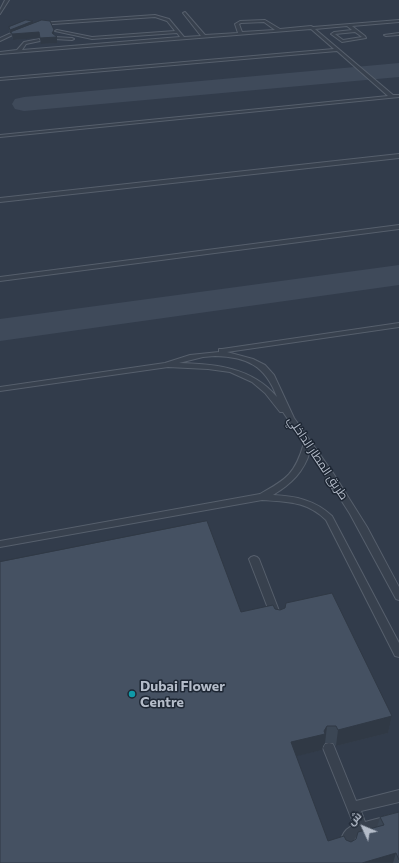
<!DOCTYPE html>
<html>
<head>
<meta charset="utf-8">
<style>
	body { margin:0 }
	#map { position:relative; width:399px; height:863px; overflow:hidden; background:#242f3e; font-family:Commissioner,Cairo,sans-serif }
	canvas { display:block }
	.north { position:absolute; left:343px; top:807px; width:40px; height:40px; -webkit-text-stroke:3px #1d2633; paint-order:stroke; rotate:314deg; font-size:11px; font-weight:700; line-height:16px; text-align:center; color:#b4bcc9 }
	.north::after { content:''; display:block; margin:auto; width:14px; height:18px; background:#b4bcc9; clip-path:polygon(50% 0,100% 100%,50% 72%,0 100%) }
</style>
</head>
<body>
<div id="map">
<canvas width="399" height="863"></canvas>
<div class="north">ش</div>
</div>
<script>
const context = document.querySelector('canvas').getContext('2d');
context.lineJoin = 'round';
function paint(path, color) { context.fillStyle = color; context.fill(path, 'evenodd'); }
function trace(path, color, width, dash) { context.strokeStyle = color; context.lineWidth = width; context.lineCap = dash ? 'butt' : 'round'; context.setLineDash(dash || []); context.stroke(path); }
function write(font, color, halo, rows, align = 'center') {
  context.font = font + ' Commissioner,Cairo,sans-serif'; context.lineWidth = 3; context.setLineDash([]); context.textBaseline = 'middle'; context.strokeStyle = halo; context.fillStyle = color; for (const [text, x, y, turn = 0] of rows) {
    context.save(); context.translate(x, y); context.rotate((+turn || 0) * Math.PI / 180); context.textAlign = isNaN(turn) ? turn : align; if (halo) context.strokeText(text, 0, 0); context.fillText(text, 0, 0); context.restore();
  }
}
paint(new Path2D(`
	M0 0H399V863H0Z`), '#323c4b');
paint(new Path2D(`
	M399 63V77L24 111 15 109 12 104 15 99 24 97Z
	M399 265V285L0 341V319Z`), '#3f4a5a');
const service = new Path2D(`
	M5 0H9L0 14V10Z
	M185 12 205 35 238 33 235 24 240 21 265 20 280 29 311 26 313 27 399 20V22L352 26 365 36 366 38 342 42 331 34 334 32 352 30 347 26 315 29 393 95H399V97L0 137V135L388 96 337 51 0 80V78L334 49 311 29 0 54V52L17 50 24 42 39 39 40 41 26 44 22 50 180 37 177 33 92 39 55 31 57 30 92 37 175 31 167 21 155 17 39 25 40 23 155 15 169 19 184 37 201 36 183 13ZM264 22 275 30 242 32 239 24 241 23ZM355 32 362 37 343 40 335 34Z
	M20 29 23 30 0 41V38Z
	M399 33V35L386 36 384 35Z
	M55 37 72 38 74 39 72 40 54 39Z
	M399 154V158L0 202V198Z
	M399 225V229L0 281V277Z
	M399 323V327L227 352 253 359 265 365 274 375 294 418 333 473 367 527 399 587V600L396 599 350 514 310 451C304 472 291 484 273 495 295 496 315 500 332 516L399 643V657L395 656 326 520C307 501 287 502 262 500L0 547V541L260 494C287 479 295 474 304 443L283 412H280L265 393 252 382 230 372 208 369 168 367 0 391V387L165 363 190 355 219 352V349H222ZM215 356C247 357 265 365 277 397 252 367 215 364 179 363L203 357Z
	M254 556 257 557 259 559 281 616 280 619 276 620 272 619 271 616 249 559 251 557Z
	M329 743 333 744 356 801 399 790V802L361 811 365 822 399 813V825L357 836 353 841V849L351 853 347 855 343 853C338 841 342 830 354 825L323 748 325 744Z`);
trace(service, '#565f6c', 2);
paint(service, '#38414e');
paint(new Path2D(`
	M33 21V23L54 30V35L57 37V43L41 44 40 38 13 40 11 33H10L9 27Z
	M275 609 392 716 388 733 336 746 333 743H325L323 746 322 750 296 756 328 841 346 840 351 842 377 827 380 817 399 812V863H0L241 612Z`), '#3b4654');
paint(new Path2D(`
	M33 21V24L10 33V30Z
	M54 30V36L57 37V43L41 44 40 38 52 33Z
	M39 32 40 38 13 40 12 34Z
	M392 716 388 733 336 746 338 730Z
	M327 726 325 743 323 746 322 750 289 758 291 742 324 731Z
	M396 853 393 863H362Z`), '#303945');
const building = new Path2D(`
	M26 20 33 21 10 30 9 27Z
	M42 20 50 21 54 30 52 33 57 37 40 38 39 32 12 34 11 32Z
	M207 521 241 612 273 605 275 609 280 610 285 608 286 603 332 593 392 716 338 730 336 726H327L324 731 325 734 291 742 328 841 344 836 346 840 351 842 356 839 358 832 384 825 380 817 399 812V860L396 853 362 863H0V562Z`);
paint(building, '#455162');
trace(building, '#303945', 1);
for (const [x, y, r, color] of [
	[132,694,4,"#0f9aa8"]
]) { const dot = new Path2D(); dot.arc(x, y, r, 0, 2 * Math.PI); context.fillStyle = color; context.fill(dot); trace(dot, '#1d2633', 1.5); }
write('12px', '#b4bcc9', '#1d2633', [
	["طريق المطار الداخلي",318,458,56]
]);
write('bold 14px', '#b4bcc9', '#1d2633', [
	["Dubai Flower",140,686],
	["Centre",140,702]
], 'left');
</script>
</body>
</html>
